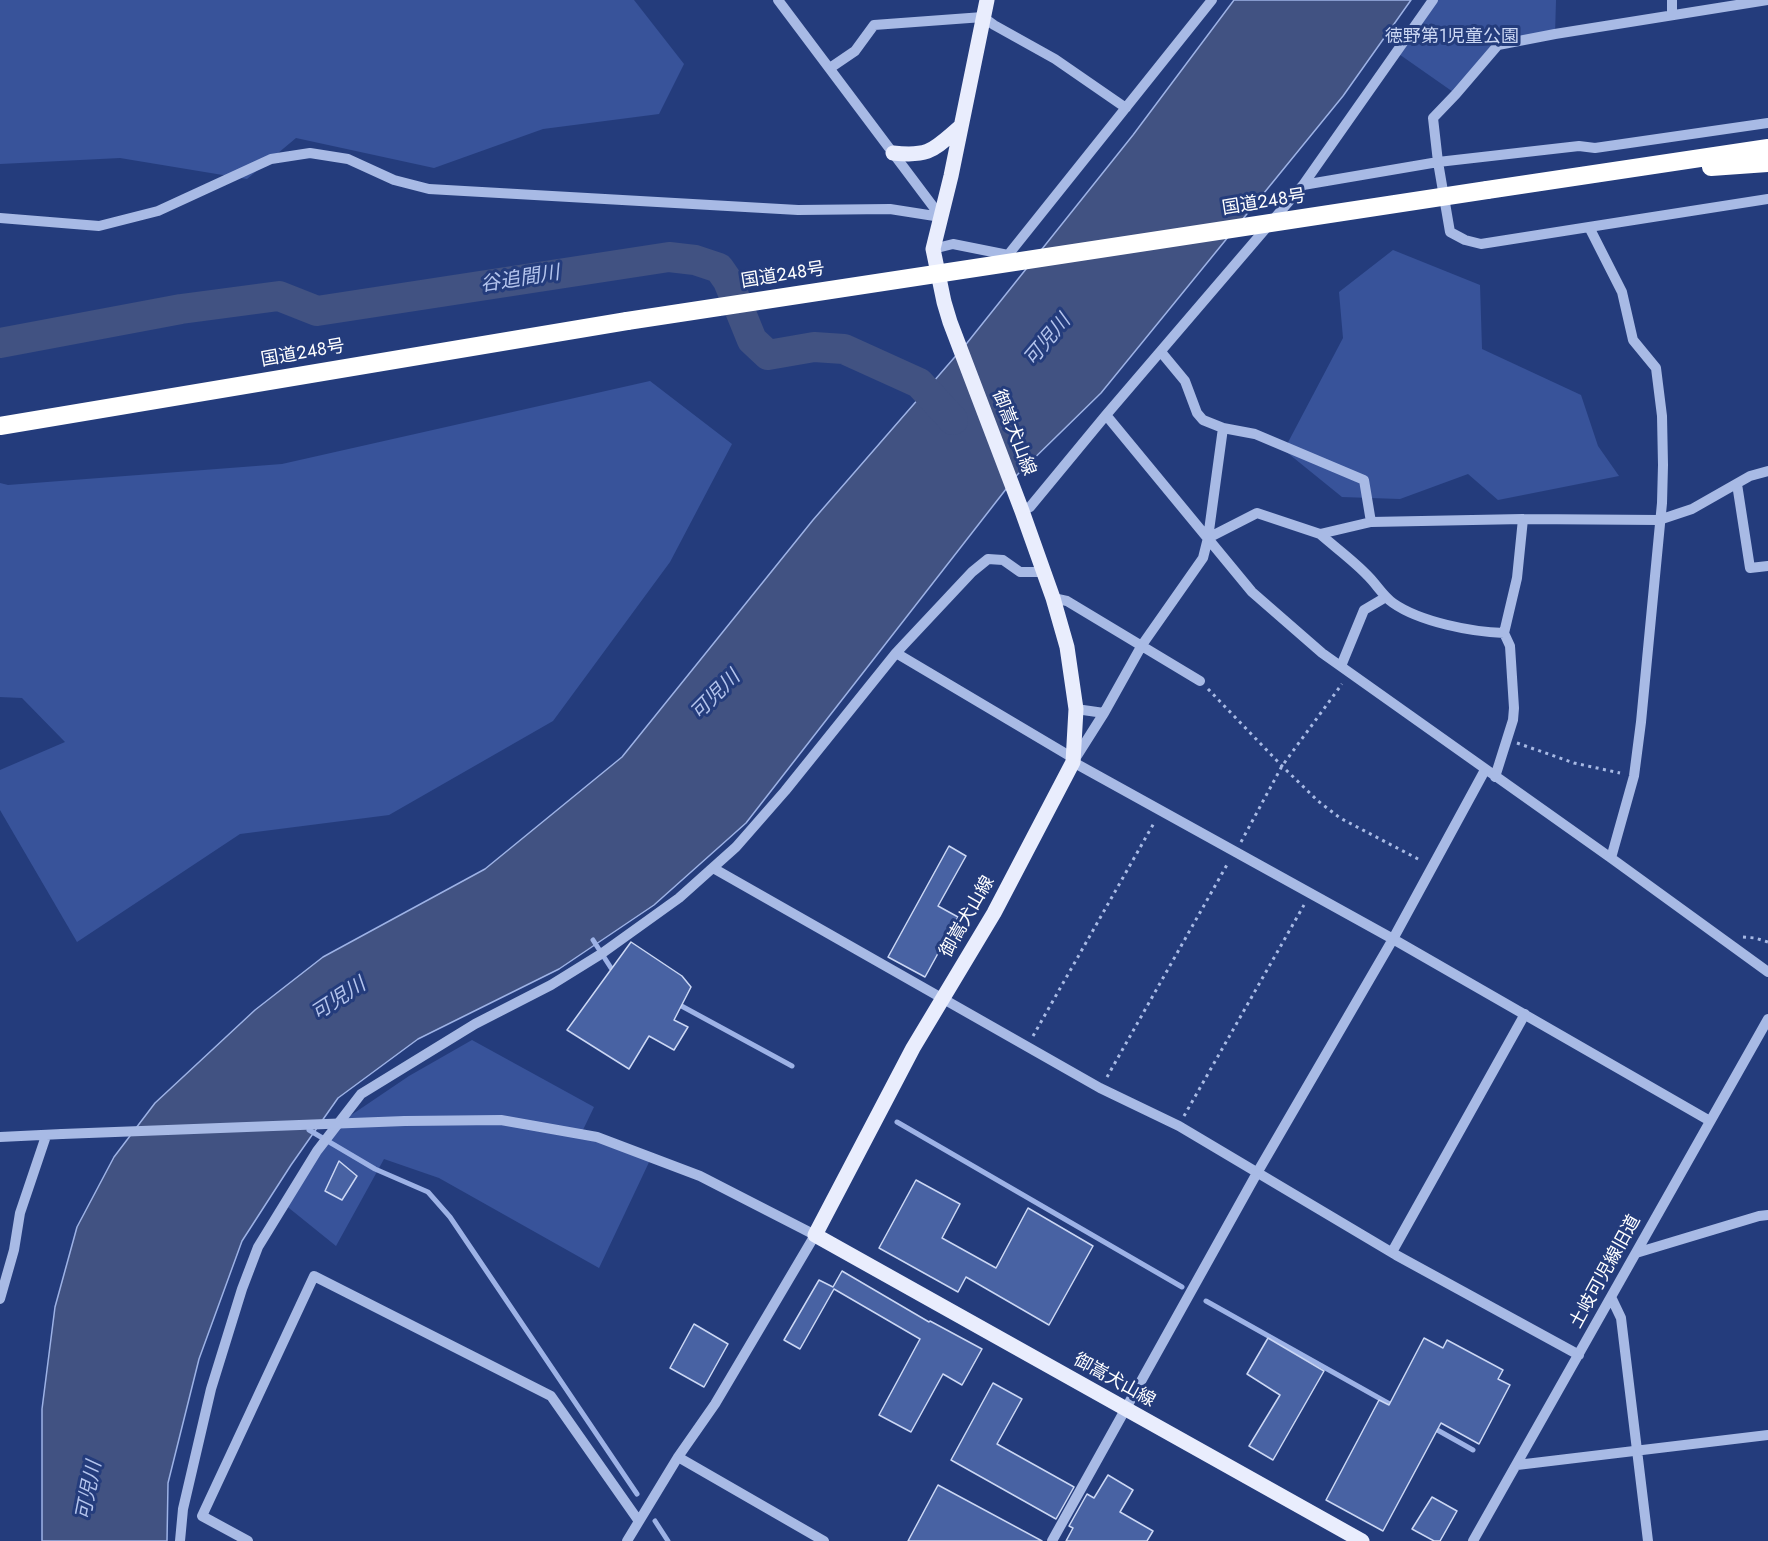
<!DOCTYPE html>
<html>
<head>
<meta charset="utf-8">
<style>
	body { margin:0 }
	canvas { display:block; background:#243c7c }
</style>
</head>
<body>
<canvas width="1768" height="1541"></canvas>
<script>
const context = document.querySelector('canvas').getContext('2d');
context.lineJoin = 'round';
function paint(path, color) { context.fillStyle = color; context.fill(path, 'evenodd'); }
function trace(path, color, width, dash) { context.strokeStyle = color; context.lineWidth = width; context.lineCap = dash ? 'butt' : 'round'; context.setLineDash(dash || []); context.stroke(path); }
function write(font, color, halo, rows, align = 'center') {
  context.font = font + ' Jost,"Noto Sans JP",sans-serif'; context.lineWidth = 6; context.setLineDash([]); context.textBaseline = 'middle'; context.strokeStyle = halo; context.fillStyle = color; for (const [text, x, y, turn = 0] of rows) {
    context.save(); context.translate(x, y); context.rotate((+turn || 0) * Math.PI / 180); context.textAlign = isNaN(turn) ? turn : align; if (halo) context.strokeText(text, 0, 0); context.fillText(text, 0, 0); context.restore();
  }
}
paint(new Path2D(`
	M0 0H634L684 64 659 114 543 129 434 168 296 138 247 179 120 158 0 164Z
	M1433 0H1556L1555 34 1498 45 1456 94 1396 52Z
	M1393 250 1480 285 1482 349 1581 395 1598 446 1619 476 1498 500 1468 474 1400 499 1342 497 1284 450 1343 338 1339 292Z
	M650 381 732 444 670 562 553 721 389 815 240 834 77 942 0 810V770L65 742 22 698 0 697V483L8 485 282 464Z
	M472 1040 594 1107 581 1134 651 1158 599 1268 439 1178 384 1159 336 1246 284 1204 335 1126 409 1076Z`), '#38539a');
const water = new Path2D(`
	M1234 0H1411L1343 96 1101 393 1017 475 746 823 654 905 559 969 418 1039 338 1098 291 1165 242 1241 199 1359 168 1483 167 1541H42V1409L55 1307 77 1227 114 1157 155 1103 255 1010 323 957 485 869 622 757 813 520 967 343 1133 135Z`);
paint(water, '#415282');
trace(water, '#9db2e6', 1.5);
trace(new Path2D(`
	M593 940 611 968 617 971
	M676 1003 792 1066
	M897 1122 1182 1287
	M309 1130 375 1169 428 1192 450 1217 637 1494
	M1206 1301 1395 1407
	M1432 1427 1473 1450
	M655 1521 668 1541`), '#9db2e6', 5);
trace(new Path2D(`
	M0 343 181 309 279 296 317 311 669 257 695 260 719 268 728 281 752 340 768 355 814 347 844 349 919 383 953 420`), '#415282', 30);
const building = new Path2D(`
	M949 846 966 856 938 906 958 917 925 977 888 957Z
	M631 942 682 976 691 987 674 1020 688 1027 674 1050 649 1036 629 1069 567 1030Z
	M339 1161 357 1176 342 1200 325 1191Z
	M916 1180 960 1204 942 1238 996 1268 1028 1208 1093 1246 1049 1325 966 1277 958 1292 879 1248Z
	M842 1271 929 1322 930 1321 982 1349 962 1385 943 1374 911 1432 879 1415 920 1339 834 1289 800 1349 784 1340 819 1280 833 1287Z
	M694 1324 728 1344 704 1387 670 1368Z
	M1268 1338 1324 1371 1273 1460 1249 1446 1280 1395 1247 1374Z
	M1424 1338 1443 1348 1447 1340 1503 1370 1498 1379 1510 1385 1479 1444 1441 1423 1383 1531 1326 1500 1379 1400 1389 1405Z
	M993 1383 1022 1399 997 1444 1074 1487 1056 1519 951 1460Z
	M1108 1475 1133 1490 1120 1512 1153 1531 1147 1541H1066L1073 1528 1069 1526 1087 1494 1094 1498Z
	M938 1485 1042 1541H908Z
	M1432 1497 1457 1511 1440 1541H1434L1412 1529Z`);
paint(building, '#4862a3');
trace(building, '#cbd7f4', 1.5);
trace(new Path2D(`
	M1208 689 1282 766 1318 801 1340 818 1420 860
	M1517 743 1574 763 1620 773
	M1241 842 1282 766 1342 684
	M1743 937 1755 938 1768 942
	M1033 1036 1154 823
	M1107 1077 1228 863
	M1184 1116 1304 905`), '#a8bae5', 3, [3, 4.5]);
trace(new Path2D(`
	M778 0 941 217
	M1672 15V0
	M830 68 855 51 874 25 983 17 994 25 1055 59 1126 108
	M1303 185 1438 162 1579 146 1595 148 1768 123
	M0 218 99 226 158 211 271 159 310 153 348 159 394 180 429 189 798 210 890 209 941 217
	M1589 227 1768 199
	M933 249 953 244 1008 255 1212 0
	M1161 352 1185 381 1197 413 1203 420 1223 428 1255 434 1364 480 1371 522
	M1106 415 1252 592 1322 653 1611 858 1768 972
	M1737 484 1750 568 1768 566
	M1022 511 1030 507 1106 415 1303 185 1433 0
	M1320 534C1336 548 1354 561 1368 576 1377 585 1383 596 1393 603 1420 622 1472 632 1504 633
	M1208 538 1257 513 1320 534 1371 522 1523 519 1659 520 1692 509 1750 476 1768 471
	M1053 598 1067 601 1200 681
	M896 653 1073 758
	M1341 666 1364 610 1386 597
	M1076 709 1104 713 1142 645 1203 558 1208 538 1223 428
	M1104 713 1073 762 1393 939 1710 1121
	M1495 777 1513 720 1514 708 1510 646 1504 633 1517 578 1523 519
	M1611 858 1634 776 1641 722 1662 503 1663 465 1662 416 1656 368 1633 340 1622 292 1589 227 1481 244 1465 240 1450 232 1438 162 1433 118 1456 94 1498 45 1555 34 1768 0
	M713 868 1100 1088 1179 1126 1396 1255 1579 1355
	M405 1121 501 1120 597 1137 700 1176 815 1235 715 1404 678 1457 627 1541
	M0 1137 62 1134
	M1392 1252 1525 1014
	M1636 1253 1759 1216 1768 1215
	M1611 1297 1621 1318 1648 1541
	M0 1299 14 1250 20 1213 46 1136
	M678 1457 824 1541
	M1517 1465 1768 1435
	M180 1541 183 1509 211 1389 242 1289 258 1247 317 1151 361 1094 475 1024 551 985 601 954 679 898 736 847 785 791 896 653 972 572 988 559 1003 560 1020 572H1044
	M248 1541 202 1516 314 1276 551 1396 638 1520
	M1052 1541 1257 1173 1393 939 1485 770
	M1473 1541 1768 1019`), '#a8bae5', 10);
trace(new Path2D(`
	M987 0 951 176 933 249 944 302 950 322 1022 511 1053 598 1067 647 1076 709 1073 762 994 913 913 1048 815 1235 1362 1541
	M893 153C930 157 933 150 960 127`), '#e9edfd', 15);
trace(new Path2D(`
	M1711 167 1768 163
	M1487 190 1768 148
	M0 426 627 321`), '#fff', 18);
trace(new Path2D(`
	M62 1134 405 1121`), '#a8bae5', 10);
trace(new Path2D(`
	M627 321 1487 190`), '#fff', 18);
write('18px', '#cbd7f4', '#243c7c', [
	["徳野第1児童公園",1452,38]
]);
write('18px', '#fff', '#243c7c', [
	["国道248号",1264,203,-9],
	["国道248号",783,276,-9],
	["国道248号",303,354,-10],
	["御嵩犬山線",1013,433,69],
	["御嵩犬山線",968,917,-60],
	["土岐可児線旧道",1606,1272,-61],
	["御嵩犬山線",1114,1381,29]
]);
write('italic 20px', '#b4c4ed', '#243c7c', [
	["谷追間川",520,280,-9],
	["可児川",1048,341,-50],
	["可児川",716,696,-45],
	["可児川",339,1000,-33],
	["可児川",90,1491,-79]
]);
</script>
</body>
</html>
